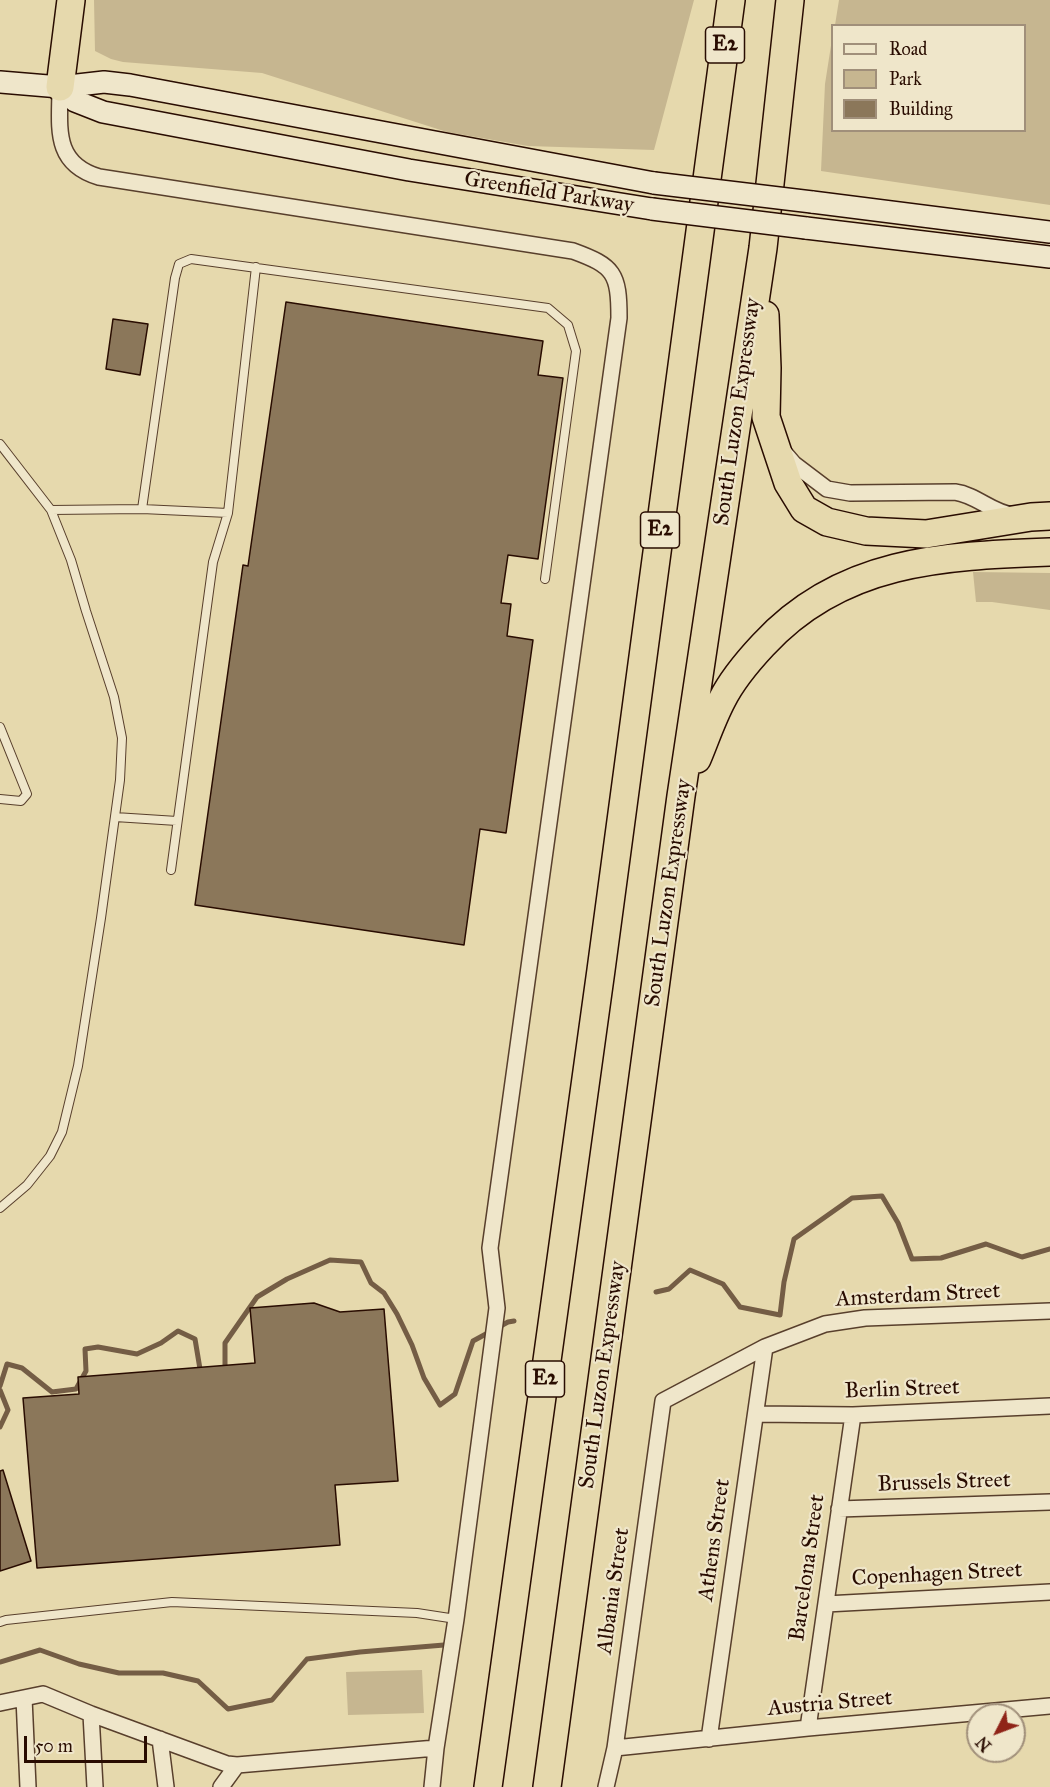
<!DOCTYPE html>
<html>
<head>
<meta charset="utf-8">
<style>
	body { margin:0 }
	#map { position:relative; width:1050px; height:1787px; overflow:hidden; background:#e6d9ad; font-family:"IM FELL Great Primer",serif }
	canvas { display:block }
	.legend { position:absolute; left:831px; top:24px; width:195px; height:108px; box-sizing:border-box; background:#efe6ca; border:2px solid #a08f7a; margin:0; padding:8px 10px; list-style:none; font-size:18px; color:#290c01 }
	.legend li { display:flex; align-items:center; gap:12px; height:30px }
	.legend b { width:30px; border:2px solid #a08f7a }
	.north { position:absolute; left:966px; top:1703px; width:60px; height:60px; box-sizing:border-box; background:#efe6ca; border:2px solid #a08f7a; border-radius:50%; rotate:228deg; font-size:16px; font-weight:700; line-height:24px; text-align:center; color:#290c01 }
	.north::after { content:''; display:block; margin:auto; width:21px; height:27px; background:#8f2418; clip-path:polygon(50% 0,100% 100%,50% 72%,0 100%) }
	.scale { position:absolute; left:24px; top:1736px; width:123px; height:27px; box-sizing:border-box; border:3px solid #290c01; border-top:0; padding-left:8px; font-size:18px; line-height:21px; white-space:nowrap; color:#290c01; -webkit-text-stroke:4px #efe6ca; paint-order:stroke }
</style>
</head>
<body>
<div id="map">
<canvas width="1050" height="1787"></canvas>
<ul class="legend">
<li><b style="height:8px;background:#efe6ca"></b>Road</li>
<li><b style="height:16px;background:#c6b690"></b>Park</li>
<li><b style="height:16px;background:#8b775a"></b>Building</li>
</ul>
<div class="north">N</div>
<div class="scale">50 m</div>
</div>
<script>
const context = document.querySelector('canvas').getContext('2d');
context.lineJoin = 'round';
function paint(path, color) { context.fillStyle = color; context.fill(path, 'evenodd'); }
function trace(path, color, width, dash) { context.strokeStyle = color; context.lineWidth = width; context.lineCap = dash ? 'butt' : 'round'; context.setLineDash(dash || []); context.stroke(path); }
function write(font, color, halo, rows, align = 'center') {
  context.font = font + ' "IM FELL Great Primer",serif'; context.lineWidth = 4.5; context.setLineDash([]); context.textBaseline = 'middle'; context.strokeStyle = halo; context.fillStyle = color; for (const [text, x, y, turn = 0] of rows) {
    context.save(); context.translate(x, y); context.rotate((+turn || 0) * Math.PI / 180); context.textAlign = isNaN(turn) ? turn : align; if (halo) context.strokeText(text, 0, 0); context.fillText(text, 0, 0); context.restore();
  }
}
paint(new Path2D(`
	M94 0H694L654 150 528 146 447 132 262 73 123 62 111 59 95 51Z
	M839 0H1050V205L821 171 825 84 832 39V130H1024V26L835 25Z
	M973 572 1050 573V610L992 602H976Z
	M422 1670 424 1713 348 1715 346 1672Z`), '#c6b690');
trace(new Path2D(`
	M656 1292 669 1289 690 1270 723 1284 740 1307 780 1315 784 1282 794 1239 852 1198 882 1196 898 1223 912 1259 941 1258 986 1244 1022 1257 1050 1249
	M225 1372V1343L257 1297 287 1279 330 1260 361 1262 371 1283 384 1293 397 1314 412 1345 424 1378 440 1405 455 1394 473 1341 508 1322 514 1321
	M0 1386 7 1364 22 1368 52 1392 76 1389 86 1371 85 1349 98 1347 137 1354 161 1343 178 1331 195 1339 200 1369 202 1374
	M0 1390 8 1410 0 1427
	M0 1662 40 1650 79 1664 119 1673H163L198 1681 228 1709 272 1700 307 1659 360 1652 444 1645`), '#745d45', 5);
const building = new Path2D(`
	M286 302 543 341 538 375 563 378 538 559 508 555 501 603 511 604 507 636 533 640 506 833 480 829 464 945 195 905 243 565 248 566Z
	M113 319 148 324 140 375 106 369Z
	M314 1303 340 1312 384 1309 398 1481 335 1485 340 1545 37 1568 23 1398 79 1394 78 1377 255 1363 250 1308Z
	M3 1470 31 1561 0 1571V1471Z`);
paint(building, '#8b775a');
trace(building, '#290c01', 1.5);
const lane = new Path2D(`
	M0 444 51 510 71 560 86 611 114 697 122 738 120 780 101 918 78 1066 62 1132 50 1156 27 1185 0 1208
	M142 509 175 278 179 264 191 259 548 308 568 325 576 351 545 579
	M51 510 142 509 228 513
	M0 727 27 794 21 801 0 799
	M115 817 177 821
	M171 870 213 562 228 513 256 267
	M0 1622 6 1620 172 1602 417 1613 456 1619`);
const street = new Path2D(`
	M60 87C60 126 52 163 99 177L573 251C614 266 619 273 619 318L490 1248 497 1308 456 1619 436 1748 432 1787
	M782 450 794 464 827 489 850 493 955 492C977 495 992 513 1013 515
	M756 1414 853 1415 1050 1406
	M839 1509 1050 1502
	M826 1604 1050 1592
	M24 1698 28 1787
	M0 1703 43 1694 91 1714 227 1764 237 1765 436 1748
	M91 1714 95 1787
	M808 1728 853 1415
	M160 1739 166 1787
	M709 1739 765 1347
	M615 1748 808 1728 1050 1706
	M221 1787 237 1765
	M606 1787 615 1748 663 1401 765 1347 825 1324 865 1318 1050 1311`);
const secondary = new Path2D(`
	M0 82 60 87 104 82 130 85 654 183
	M60 87 75 101 103 112 409 170 652 209
	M812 202 1050 232
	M806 228 1050 257`);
const highway = new Path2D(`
	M60 87 71 0
	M765 315 767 368 766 417 788 483 804 509 827 522 866 531 926 534 1031 517 1050 516
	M697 759C705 740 712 719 722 700 732 680 748 661 763 645 841 560 942 556 1050 552
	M488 1787 601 970 731 0
	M547 1787 681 796 763 248 790 0`);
trace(lane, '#583f2c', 10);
trace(street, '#583f2c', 18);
trace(secondary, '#290c01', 24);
trace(highway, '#290c01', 30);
trace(lane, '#efe6ca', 8);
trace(street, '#efe6ca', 15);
trace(secondary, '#efe6ca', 21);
trace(highway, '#e6d9ad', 27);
const secondaryBridge = new Path2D(`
	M654 183 812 202
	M652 209 806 228`);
trace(secondaryBridge, '#290c01', 24, []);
trace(secondaryBridge, '#efe6ca', 21);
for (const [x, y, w] of [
	[725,45,39],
	[660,530,39],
	[545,1379,39]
]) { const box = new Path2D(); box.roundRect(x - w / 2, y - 18, w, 36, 4.5); context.fillStyle = '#efe6ca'; context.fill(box); trace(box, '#290c01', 1.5); }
write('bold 21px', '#290c01', null, [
	["E2",725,45],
	["E2",660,530],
	["E2",545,1379]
]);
write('22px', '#290c01', '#efe6ca', [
	["Greenfield Parkway",549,193,9],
	["South Luzon Expressway",738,412,-82],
	["South Luzon Expressway",669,893,-82],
	["Amsterdam Street",918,1296,-3],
	["South Luzon Expressway",603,1375,-82],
	["Berlin Street",902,1390,-2],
	["Brussels Street",944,1483,-2],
	["Athens Street",715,1540,-82],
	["Barcelona Street",808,1568,-82],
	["Copenhagen Street",937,1575,-3],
	["Albania Street",614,1591,-82],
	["Austria Street",830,1704,-5]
]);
</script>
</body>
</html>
